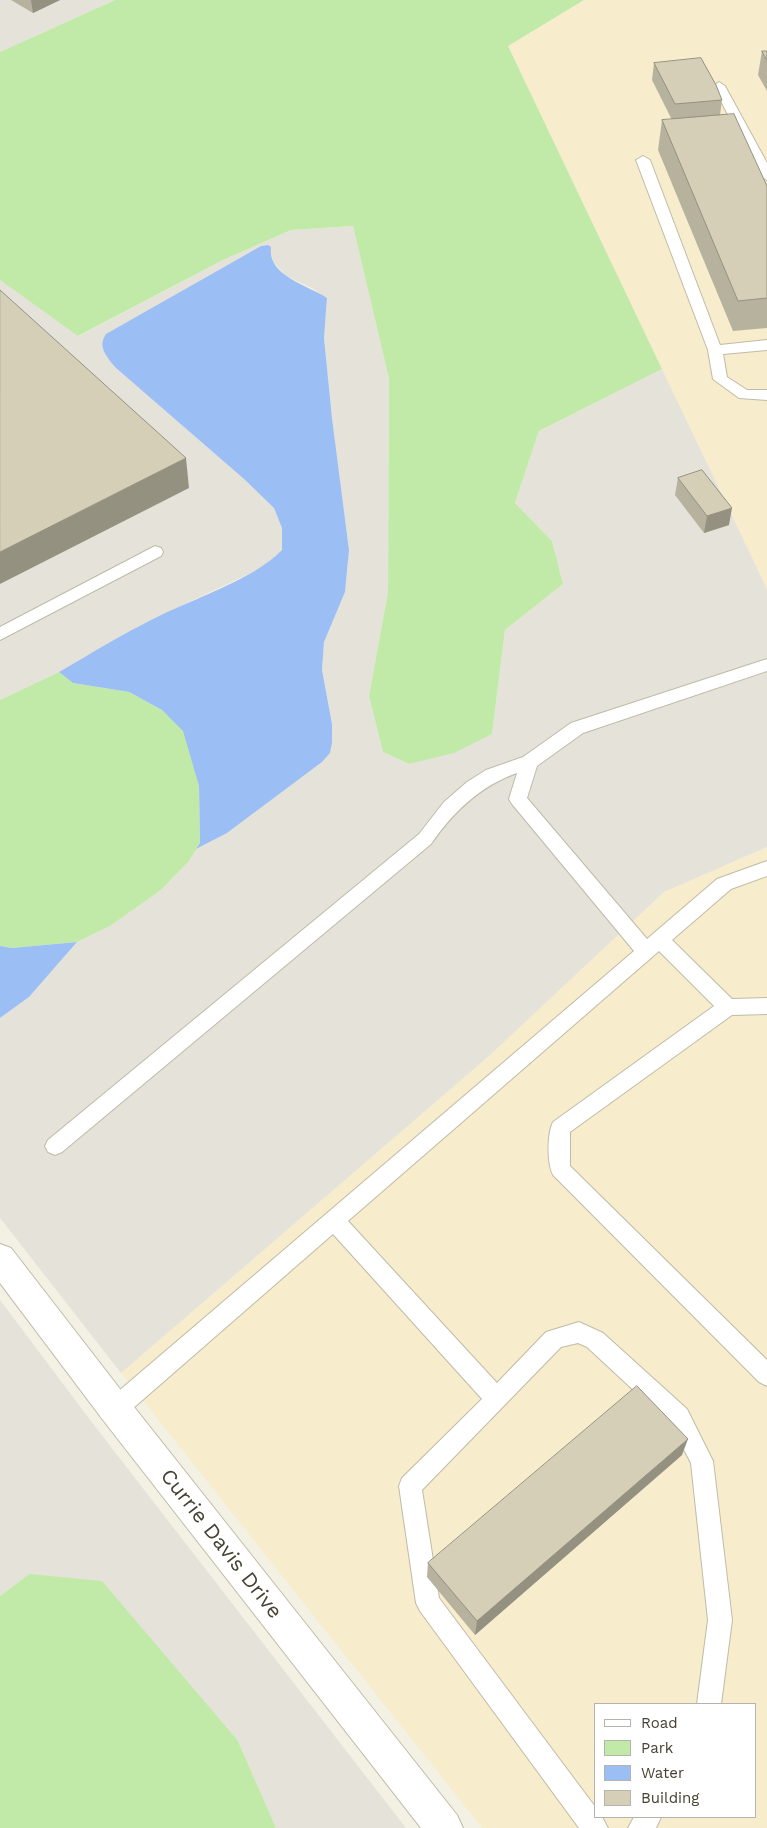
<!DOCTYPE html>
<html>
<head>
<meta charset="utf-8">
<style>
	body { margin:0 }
	#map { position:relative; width:767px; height:1828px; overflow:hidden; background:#f3f1e4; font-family:"Work Sans",sans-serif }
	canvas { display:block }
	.legend { position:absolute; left:594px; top:1703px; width:162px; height:115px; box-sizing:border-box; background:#fff; border:1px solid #b5b3ad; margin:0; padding:6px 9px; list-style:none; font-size:15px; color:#454233 }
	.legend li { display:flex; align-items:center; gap:10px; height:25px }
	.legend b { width:25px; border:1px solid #b5b3ad }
</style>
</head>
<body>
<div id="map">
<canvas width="767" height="1828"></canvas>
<ul class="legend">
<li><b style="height:6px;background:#fff"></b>Road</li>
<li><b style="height:14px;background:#c1eaa9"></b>Park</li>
<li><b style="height:14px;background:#9bbff4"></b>Water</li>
<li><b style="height:14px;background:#d5cfb8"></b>Building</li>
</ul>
</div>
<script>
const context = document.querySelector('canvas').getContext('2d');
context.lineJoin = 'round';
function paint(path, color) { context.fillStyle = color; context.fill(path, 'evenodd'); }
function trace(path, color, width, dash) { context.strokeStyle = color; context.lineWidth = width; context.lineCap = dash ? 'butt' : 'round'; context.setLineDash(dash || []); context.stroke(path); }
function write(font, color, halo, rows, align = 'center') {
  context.font = font + ' "Work Sans",sans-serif'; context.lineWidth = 4.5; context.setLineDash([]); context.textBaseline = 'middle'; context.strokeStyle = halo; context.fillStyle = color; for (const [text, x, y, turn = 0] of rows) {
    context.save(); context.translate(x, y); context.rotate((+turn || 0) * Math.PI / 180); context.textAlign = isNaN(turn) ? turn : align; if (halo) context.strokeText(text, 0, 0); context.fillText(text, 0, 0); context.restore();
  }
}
paint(new Path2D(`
	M584 0H767V589L507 46Z
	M767 847V1828H482L121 1373 489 1056 664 892ZM596 1704H756V1817H596Z`), '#f7edcd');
paint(new Path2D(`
	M0 0H115L0 52Z
	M353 226 389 379 388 592 369 696 383 752 409 764 492 734 505 630 563 584 552 541 515 503 539 431 662 369 767 589V847L664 892 489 1056 121 1373 0 1218V1018L29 997 77 942 110 926 161 890 189 861 196 849 227 833 322 762 330 753 332 724 322 670 324 642 345 592 349 550 332 418 324 338 327 299 312 288 286 276 274 263 268 245 261 246 107 334 103 339 116 368 244 479 274 508 282 528V550L271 561 255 571 153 619 59 672 0 700V280L79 336 223 260 291 230Z
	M0 1300 94 1425 406 1828H276L238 1741 29 1574 0 1596Z`), '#e5e2d9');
paint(new Path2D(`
	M115 0H584L508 46 662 369 539 431 515 503 552 541 563 584 505 630 492 734 454 753 409 764 383 752 369 696 388 592 389 379 353 226 291 230 223 260 78 336 0 280V52Z
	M59 672 73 683 129 692 162 710 184 731 199 786 200 843 189 861 161 890 110 926 77 942 12 948 0 946V700Z
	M29 1574 102 1581 238 1741 276 1828H0V1596Z`), '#c1eaa9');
paint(new Path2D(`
	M268 245 271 247C267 276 308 285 327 298L324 338 332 418 349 550 345 592 324 642 322 670 332 724V743L330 753 322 762 227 833 196 849 200 843 199 786 183 731 162 710 129 692 73 683 59 672C90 654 121 635 153 619 192 599 253 580 282 550V528L274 508 244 479 116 368C107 357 97 347 106 334L261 246Z
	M77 942 29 997 0 1018V946L12 948Z`), '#9bbff4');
const service = new Path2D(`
	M719 82 725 86 767 163V180L760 176 713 86Z
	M643 156 650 160 720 345 767 340V350L723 354 727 377 747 390H767V400L739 398 713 379 708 350 636 160Z
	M155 546 161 548 163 552 161 556 0 640V627Z
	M767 659V671L583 733 537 766 527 798 647 939 717 879 767 861V876L731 889 672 940 732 999 767 998V1014L732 1015 570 1132V1166L767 1360V1386L759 1382 553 1175C547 1163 547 1134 553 1122L714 1006 659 951 348 1221 497 1383 546 1332 579 1322 603 1333 687 1409 713 1461 732 1620 721 1704H697L708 1620 691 1463 671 1425 587 1347 578 1343 561 1347 422 1490 439 1598 596 1808V1817H602L608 1828H579L420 1611 416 1603 399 1486 402 1478 482 1399 333 1234 123 1417 115 1420 107 1417 104 1409 107 1401 634 951 512 804 509 799 517 773C480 786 453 812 431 844L62 1152 55 1155 48 1152 45 1146 48 1140 419 834 444 802 467 782 486 770 523 757 571 723Z
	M634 1817H661L656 1828H628Z`);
const minor = new Path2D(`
	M0 1244 11 1248 127 1398 457 1815 463 1828H421L103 1420 0 1283Z`);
trace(service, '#bfbba6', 2);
trace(minor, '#bfbba6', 2);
paint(service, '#fff');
paint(minor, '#fff');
paint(new Path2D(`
	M11 0H60L33 13Z
	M762 51H767V91L758 75Z
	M654 63 722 100 720 115 767 186V328L733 331 658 150 662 120H672L652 80Z
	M678 478 729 525 704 533 675 495Z
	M682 1455 475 1635 427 1577 428 1563Z`), '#b7b29e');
paint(new Path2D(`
	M31 0H60L33 13Z
	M186 458 189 488 0 584V552Z
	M732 508 729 525 704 533 707 516Z
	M688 1439 682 1455 475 1635 477 1621Z`), '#959181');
const building = new Path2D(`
	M762 51H767V60Z
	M701 58 716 85 722 100 675 104 654 63Z
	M734 114 767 186V298L738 301 662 120Z
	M0 290 186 458 0 552Z
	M702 470 732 508 707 516 678 478Z
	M637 1386 688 1439 477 1621 428 1563Z`);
paint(building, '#d5cfb8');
trace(building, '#959181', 1);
write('21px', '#454233', '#fff', [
	["Currie Davis Drive",221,1544,52]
]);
</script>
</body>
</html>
